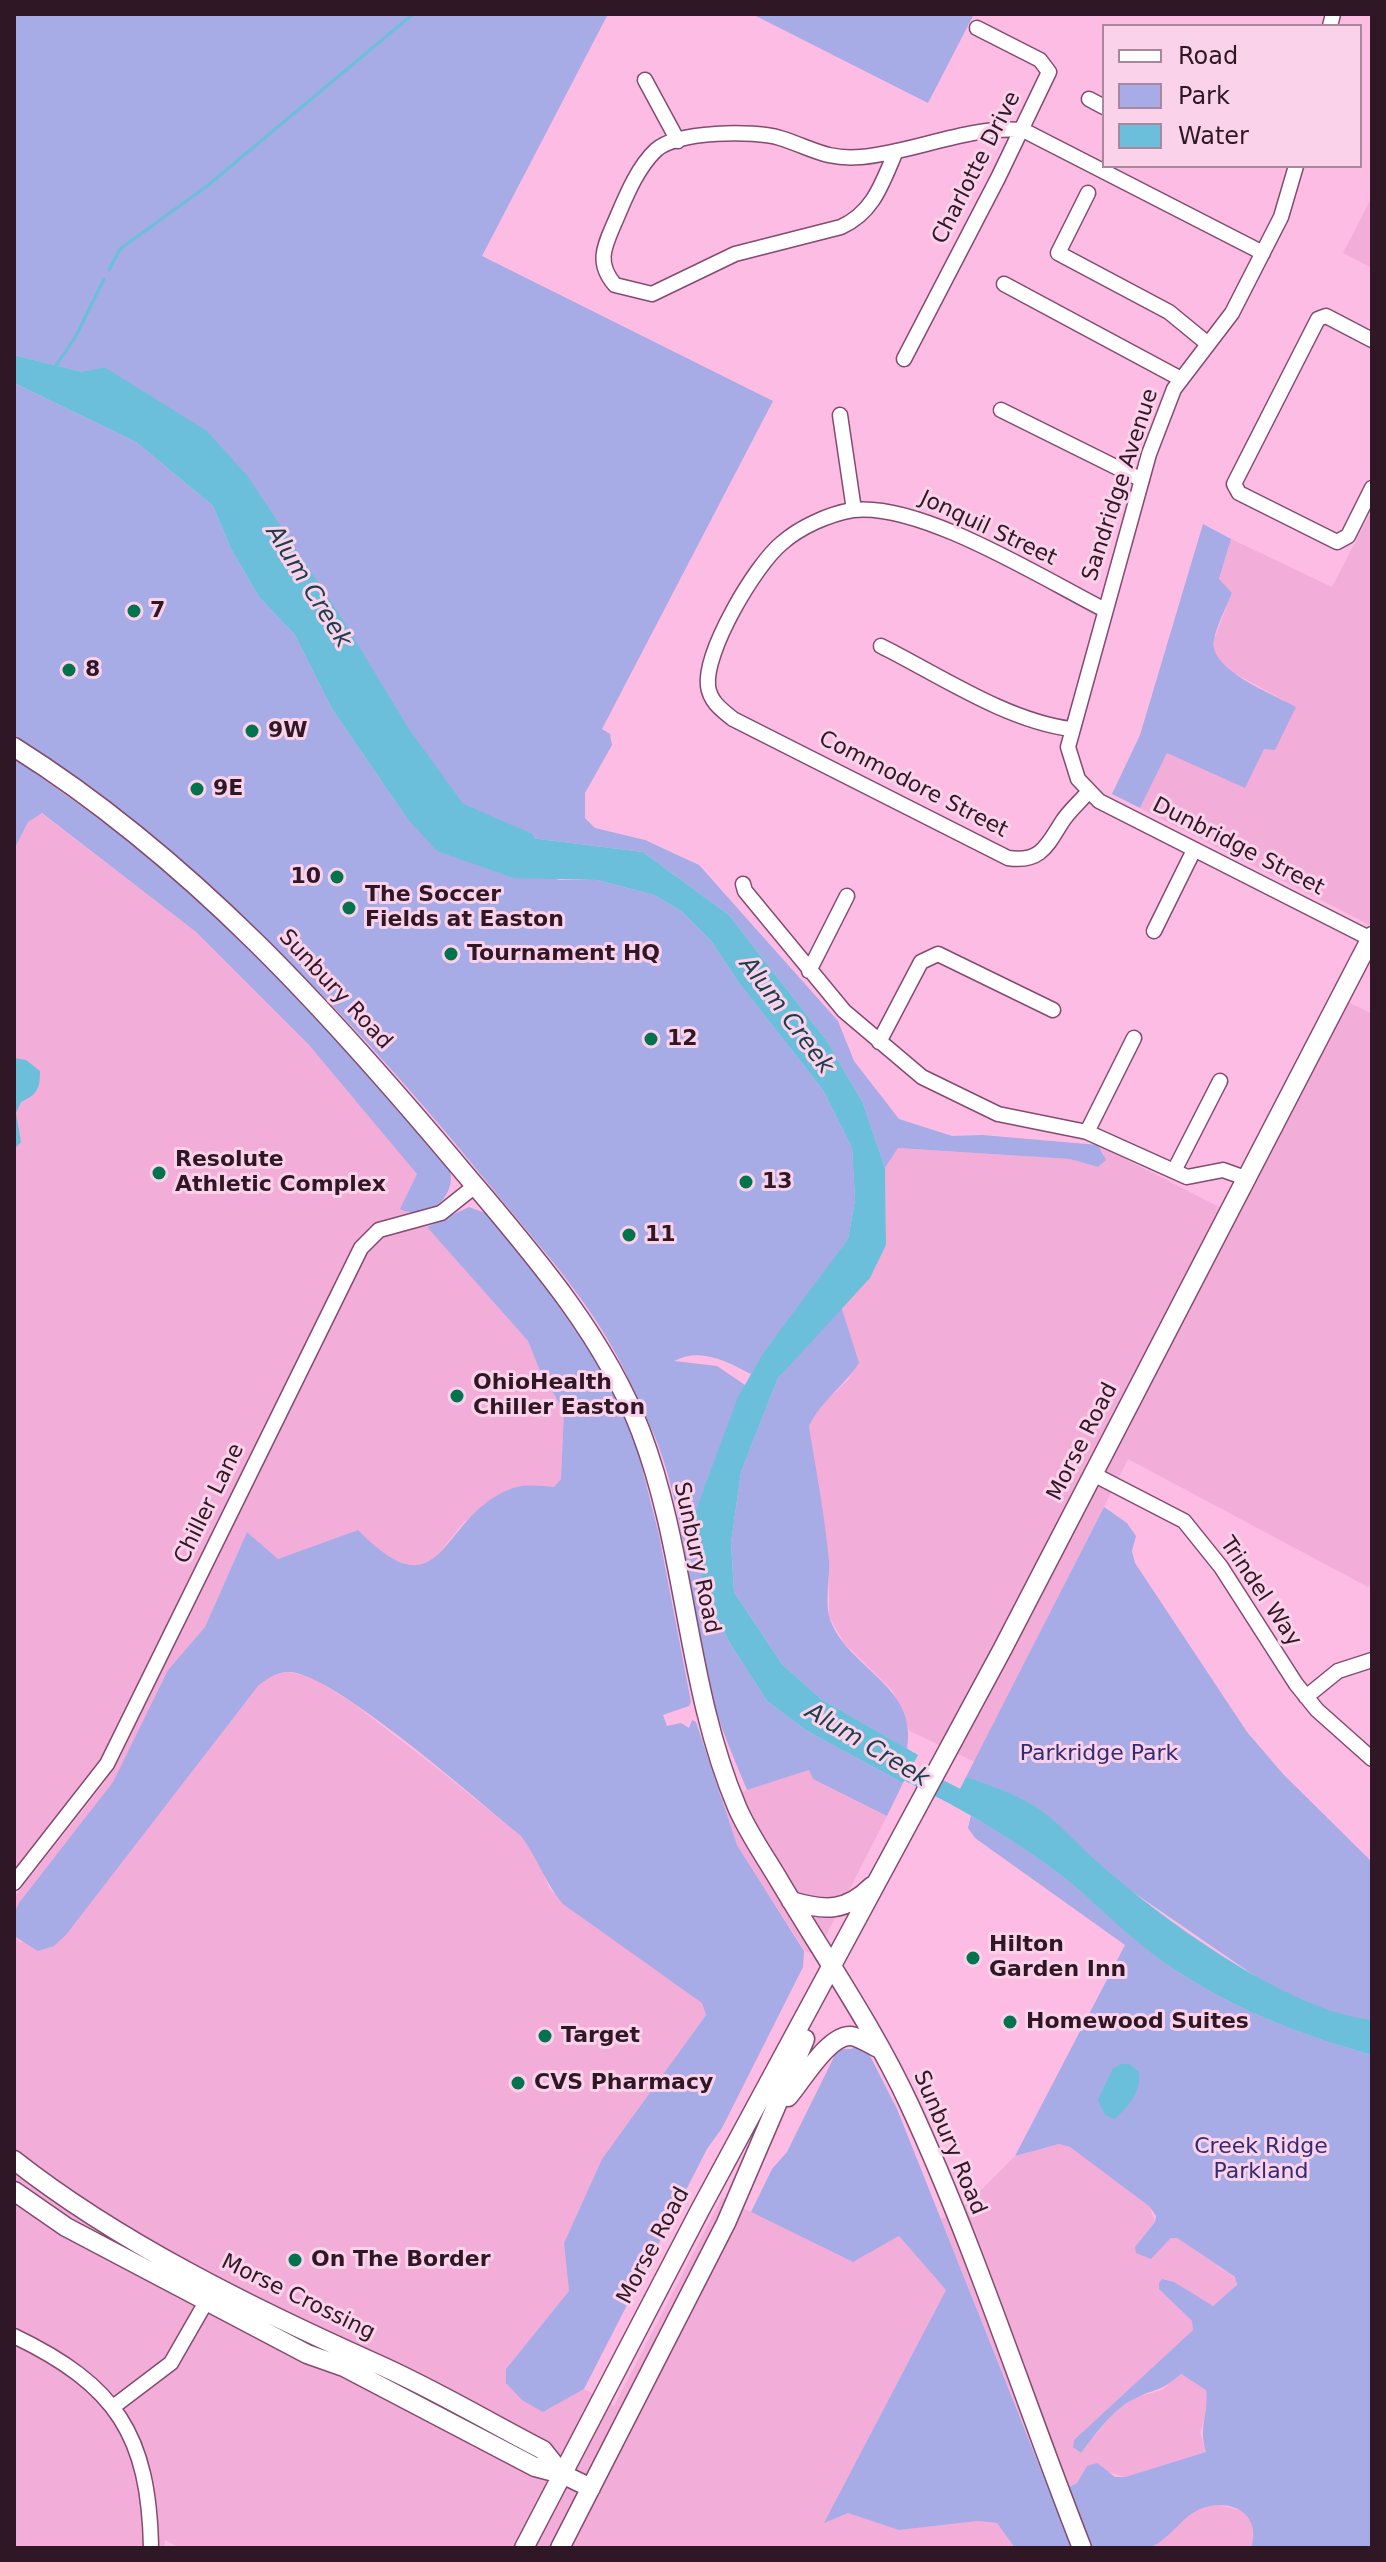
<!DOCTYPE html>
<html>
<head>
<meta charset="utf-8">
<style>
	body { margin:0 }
	#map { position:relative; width:1386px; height:2562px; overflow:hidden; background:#fdbce4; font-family:"DejaVu Sans",sans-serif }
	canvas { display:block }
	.frame { position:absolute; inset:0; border:16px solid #2f1726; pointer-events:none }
	.legend { position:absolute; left:1102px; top:24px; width:260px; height:144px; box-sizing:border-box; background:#fad2ea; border:2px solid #a9879c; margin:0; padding:10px 14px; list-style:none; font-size:24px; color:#2f1726 }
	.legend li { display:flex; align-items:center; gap:16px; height:40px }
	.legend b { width:40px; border:2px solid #a9879c }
</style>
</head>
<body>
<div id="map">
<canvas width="1386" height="2562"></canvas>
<div class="frame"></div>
<ul class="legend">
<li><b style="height:10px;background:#fff"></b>Road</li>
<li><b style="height:22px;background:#a7abe6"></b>Park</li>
<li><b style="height:22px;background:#6cbfdb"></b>Water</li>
</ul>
</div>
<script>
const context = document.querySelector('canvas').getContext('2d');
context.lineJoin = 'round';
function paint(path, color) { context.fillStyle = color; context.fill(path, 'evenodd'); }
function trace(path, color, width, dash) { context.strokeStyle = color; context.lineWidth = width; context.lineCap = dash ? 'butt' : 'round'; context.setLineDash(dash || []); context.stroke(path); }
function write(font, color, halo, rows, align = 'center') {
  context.font = font + ' "DejaVu Sans",sans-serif'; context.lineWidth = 6; context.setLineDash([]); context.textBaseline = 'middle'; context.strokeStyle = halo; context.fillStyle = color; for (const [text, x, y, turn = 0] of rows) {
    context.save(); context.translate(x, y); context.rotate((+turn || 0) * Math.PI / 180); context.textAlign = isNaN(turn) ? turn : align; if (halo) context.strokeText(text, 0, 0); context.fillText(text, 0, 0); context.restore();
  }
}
paint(new Path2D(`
	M1372 197V268L1343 253Z
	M1372 510V926L1140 808 1167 753 1265 748 1296 707 1227 669 1214 654 1213 642 1232 593 1219 580 1231 539 1332 587Z
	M41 813 196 932 309 1045 418 1174 407 1212 415 1213 528 1341 540 1371 564 1411 561 1479 554 1487 520 1486 464 1522 430 1564 416 1568 384 1556 358 1530 278 1559 247 1532 205 1627 168 1670 113 1782 14 1913V1898L105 1782 307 1376 293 1370 101 1759 14 1870V850L28 822Z
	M1342 999 1372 1014V1579L1368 1587 1128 1459 975 1762 910 1731 892 1690 844 1643 829 1616V1562L809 1426 816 1410 848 1380 858 1363 841 1306 870 1278 886 1245 885 1168 898 1148 1070 1159 1098 1167 1104 1154 1098 1145 1231 1213Z
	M289 1672 311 1677 354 1704 438 1769 521 1836 536 1855 550 1890 702 2003 706 2015 602 2159 564 2243 569 2291 506 2369 543 2412 584 2389 614 2406 722 2198 853 2262 899 2236 946 2290 825 2522 848 2513 899 2530 978 2521 997 2523 1015 2548H181L165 2540 164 2548H14V1936L20 1942 54 1946 66 1935 258 1686 273 1674Z
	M809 1770 813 1779 887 1816 816 1955 805 1951 737 1845 719 1799Z
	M1059 2144 1070 2147 1150 2207 1155 2222 1135 2247 1151 2259 1171 2238H1177L1235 2278 1237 2286 1213 2306 1159 2289 1192 2321 1193 2330 1074 2440 1073 2446 1081 2453 1115 2411 1137 2397 1162 2390 1180 2374 1206 2389 1208 2410 1200 2432 1206 2452 1125 2477 1087 2466 1077 2483 1052 2496 941 2219 967 2204 1015 2156Z
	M1214 2504 1244 2511 1253 2522 1255 2534 1251 2548H1149L1195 2511Z`), '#f3add9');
paint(new Path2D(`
	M14 14H608L482 256 773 401 602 729 610 734 612 745 585 793V818L595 828 645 840 699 865 838 1021 854 1061 899 1119 952 1136 982 1135 1098 1145 1106 1160 1098 1167 1070 1159 898 1148 885 1168 863 1103 827 1041 729 915 643 852 507 835 457 811 400 732 338 629 316 610 263 530 240 481 201 438 103 377 14 355Z
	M752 14H974L928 103Z
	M14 383 136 442 213 506 231 549 259 597 295 635 332 709 406 817 559 880H597L654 895 681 911 711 941 739 983 823 1090 852 1148 855 1200 848 1239 751 1374C726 1361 701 1347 674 1361L717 1366 745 1385 693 1518 707 1598 731 1645 767 1701 807 1731 903 1783 887 1816 813 1779 809 1770 747 1790C732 1753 715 1716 707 1677 689 1600 684 1502 652 1430 638 1399 623 1364 605 1335 572 1280 527 1232 487 1182 351 1014 196 855 14 737Z
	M1203 524 1231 539 1219 579 1232 593C1226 608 1217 624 1214 640 1207 669 1275 695 1296 707L1275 750 1264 749 1245 788 1167 753 1140 808 1112 794 1140 735Z
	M14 758 160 863 274 964 449 1167C459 1195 428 1223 400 1209L417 1174 309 1045 196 932 42 813 28 822 14 850Z
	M469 1207 488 1214 588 1340 639 1439 637 1448 659 1535 691 1702 689 1706 663 1715 667 1726 681 1723 689 1728 692 1720 696 1722 737 1845 804 1951 803 1967 722 2128 707 2149 584 2389 543 2412 522 2400 506 2383V2369L569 2291 564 2243 602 2159 706 2015 702 2003 563 1904C545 1883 538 1858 521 1836 479 1802 337 1676 291 1672 277 1671 268 1678 258 1686L66 1935 54 1946 38 1951 14 1936V1914L19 1903 113 1782 168 1670 205 1627 247 1532 278 1559 358 1530C447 1621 439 1509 517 1487 528 1484 542 1486 554 1487L561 1479 564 1411 540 1371 528 1341 427 1227Z
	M841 1306 859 1363C844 1386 821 1401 809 1426 816 1471 825 1516 829 1561 830 1578 825 1600 829 1616 844 1668 919 1684 907 1749L821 1699 782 1664 734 1592 731 1543 741 1472 778 1378Z
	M1104 1507 1127 1523 1136 1536 1132 1551 1135 1563 1247 1732 1283 1774 1372 1862V2043L1329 2027 966 1777Z
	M971 1816C1008 1835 1045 1862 1077 1888 1106 1911 1131 1939 1161 1960 1224 2006 1298 2034 1372 2055V2548H1251C1263 2512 1228 2496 1198 2510 1181 2518 1166 2543 1148 2548 1132 2553 1107 2548 1091 2548L1067 2488 1077 2483 1087 2466 1097 2463 1115 2477H1125L1206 2452C1198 2424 1209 2418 1206 2390L1181 2374C1159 2393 1158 2387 1136 2398 1112 2409 1097 2433 1081 2453L1073 2447 1074 2440 1193 2330 1192 2321 1159 2289V2283L1162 2279 1174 2282 1213 2306 1237 2285 1235 2277 1177 2238H1171L1151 2259 1136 2253 1135 2247 1155 2222 1156 2216 1150 2207 1070 2147 1059 2144 1015 2156 1125 1945 975 1838 968 1828Z
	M855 2043 869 2054 897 2109 1072 2548H1015L997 2523 978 2521 899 2530 848 2513 824 2523 946 2290 899 2236 853 2262 751 2212 772 2169 787 2152 835 2055 843 2049H852Z`), '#a7abe6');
paint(new Path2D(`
	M14 355 103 377 201 438 240 481 263 530 316 610 338 629 400 732 457 811 507 835 643 852 729 915 827 1041 863 1103 885 1168 886 1245 870 1278 778 1378 741 1472 731 1543 734 1592 782 1664 821 1699 918 1755 903 1783 807 1731 767 1701 731 1645 707 1598 695 1544 693 1518 738 1397 762 1355 848 1239 855 1200 852 1148 823 1090 739 983 711 941 681 911 654 895 597 880 514 878 437 851 406 817 332 709 295 635 259 597 231 549 213 506 136 442 14 383Z
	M14 1058 26 1060 40 1071C40 1088 38 1094 21 1102L16 1113 21 1142 14 1149Z
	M966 1777C992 1786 1016 1794 1039 1809 1062 1825 1081 1849 1103 1867 1165 1921 1290 2012 1372 2020V2055C1297 2034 1225 2006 1162 1961 1132 1940 1106 1913 1078 1889 1040 1857 996 1829 952 1805Z
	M1122 2064H1129L1139 2072C1141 2093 1129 2105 1115 2119L1105 2115 1098 2100 1113 2068Z`), '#6cbfdb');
trace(new Path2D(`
	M109 270 120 249 207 186 413 14
	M55 367 76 336 104 279`), '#6cbfdb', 3);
trace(new Path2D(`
	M81 381 103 377 201 438 240 481 338 629 400 732 457 811 526 841
	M888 1762 976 1807`), '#6cbfdb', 18);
const minor = new Path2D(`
	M1330 26 1333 14
	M645 80 678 141
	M1089 99 1104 107
	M896 151C882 183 874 212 841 227L735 254 652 294 615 285C596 263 604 247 614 224 625 199 636 169 656 150 676 131 755 130 780 138 812 148 826 160 861 157 916 152 969 125 1023 130L1263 253
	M1296 166 1281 217 1232 313 1174 389 1149 454 1068 747 1078 779 1099 801 1371 939
	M1088 193 1058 253 1169 312 1208 344
	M1004 284 1181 379
	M1372 340 1326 316 1318 319 1234 484 1239 493 1337 542 1348 536 1372 488
	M904 359 998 178 1049 72 1040 60 977 28
	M1001 410 1142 480
	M840 415 854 510
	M881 646C939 675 1007 721 1071 729
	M1088 792C1080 802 1069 811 1062 822 1047 846 1040 863 1008 858L733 719C722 710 710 702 708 686 704 652 755 565 782 543 800 527 829 514 853 510 921 502 1042 578 1105 610
	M743 884 745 891 844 1011 922 1077 998 1114 1087 1132 1187 1177 1223 1170 1248 1179
	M1154 931 1194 850
	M809 971 847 896
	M879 1042 921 962 938 954 1053 1010
	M1087 1132 1134 1038
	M1174 1171 1220 1081
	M1093 1474 1184 1521 1221 1567 1296 1684 1317 1710 1372 1759
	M1306 1697 1338 1671 1372 1660
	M14 1883 107 1764 361 1248 379 1230 441 1213 475 1186
	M14 2336C116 2385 149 2435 151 2548
	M113 2407 171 2363 210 2295`);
const major = new Path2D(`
	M14 747C192 859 332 1015 466 1175 532 1253 604 1335 641 1432 687 1553 686 1687 737 1807 748 1833 766 1858 780 1882 824 1956 874 2028 910 2106 976 2249 1024 2401 1082 2548
	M791 1901C825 1911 846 1912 872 1886
	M788 2097C802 2081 829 2034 851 2036 860 2037 871 2045 880 2049
	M14 2160C118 2242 254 2309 375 2363 432 2388 487 2421 543 2450L562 2474
	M14 2191 66 2227 307 2354 344 2367 535 2467 562 2474 591 2488
	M524 2548 700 2210 1002 1650 1372 936
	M560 2548 726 2223 805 2039`);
trace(minor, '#844b70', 17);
trace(major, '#844b70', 21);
trace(minor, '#fff', 14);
trace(major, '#fff', 18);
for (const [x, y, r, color] of [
	[134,611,8,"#03734d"],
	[69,670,8,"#03734d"],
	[252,731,8,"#03734d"],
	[197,789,8,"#03734d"],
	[337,877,8,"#03734d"],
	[349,908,8,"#03734d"],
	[451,954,8,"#03734d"],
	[651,1039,8,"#03734d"],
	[159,1173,8,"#03734d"],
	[746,1182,8,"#03734d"],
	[629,1235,8,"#03734d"],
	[457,1396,8,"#03734d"],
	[973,1958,8,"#03734d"],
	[1010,2022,8,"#03734d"],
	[545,2036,8,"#03734d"],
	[518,2083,8,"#03734d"],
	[295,2260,8,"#03734d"]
]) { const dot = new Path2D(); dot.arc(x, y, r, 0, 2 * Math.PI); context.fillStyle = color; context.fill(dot); trace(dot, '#fad2ea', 3); }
write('22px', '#2f1726', '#fad2ea', [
	["Charlotte Drive",977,168,-63],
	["Sandridge Avenue",1121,485,-72],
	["Jonquil Street",988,529,25],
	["Commodore Street",913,785,27],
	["Dunbridge Street",1238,847,27],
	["Sunbury Road",335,990,47],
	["Morse Road",1083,1442,-63],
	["Chiller Lane",210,1504,-64],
	["Sunbury Road",696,1558,78],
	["Trindel Way",1260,1592,56],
	["Sunbury Road",949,2143,67],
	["Morse Road",654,2246,-62],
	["Morse Crossing",298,2298,26]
]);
write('bold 22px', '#2f1726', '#fad2ea', [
	["7",150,611],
	["8",85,670],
	["9W",268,731],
	["9E",213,789],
	["10",321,877,"right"],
	["The Soccer",365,895],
	["Fields at Easton",365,920],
	["Tournament HQ",467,954],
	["12",667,1039],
	["Resolute",175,1160],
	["Athletic Complex",175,1185],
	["13",762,1182],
	["11",645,1235],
	["OhioHealth",473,1383],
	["Chiller Easton",473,1408],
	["Hilton",989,1945],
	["Garden Inn",989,1970],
	["Homewood Suites",1026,2022],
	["Target",561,2036],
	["CVS Pharmacy",534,2083],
	["On The Border",311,2260]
], 'left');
write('22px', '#312c74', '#fad2ea', [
	["Parkridge Park",1099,1754],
	["Creek Ridge",1261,2147],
	["Parkland",1261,2172]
]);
write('italic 24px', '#183f4b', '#fad2ea', [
	["Alum Creek",308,587,58],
	["Alum Creek",786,1016,53],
	["Alum Creek",867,1746,31]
]);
</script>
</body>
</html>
